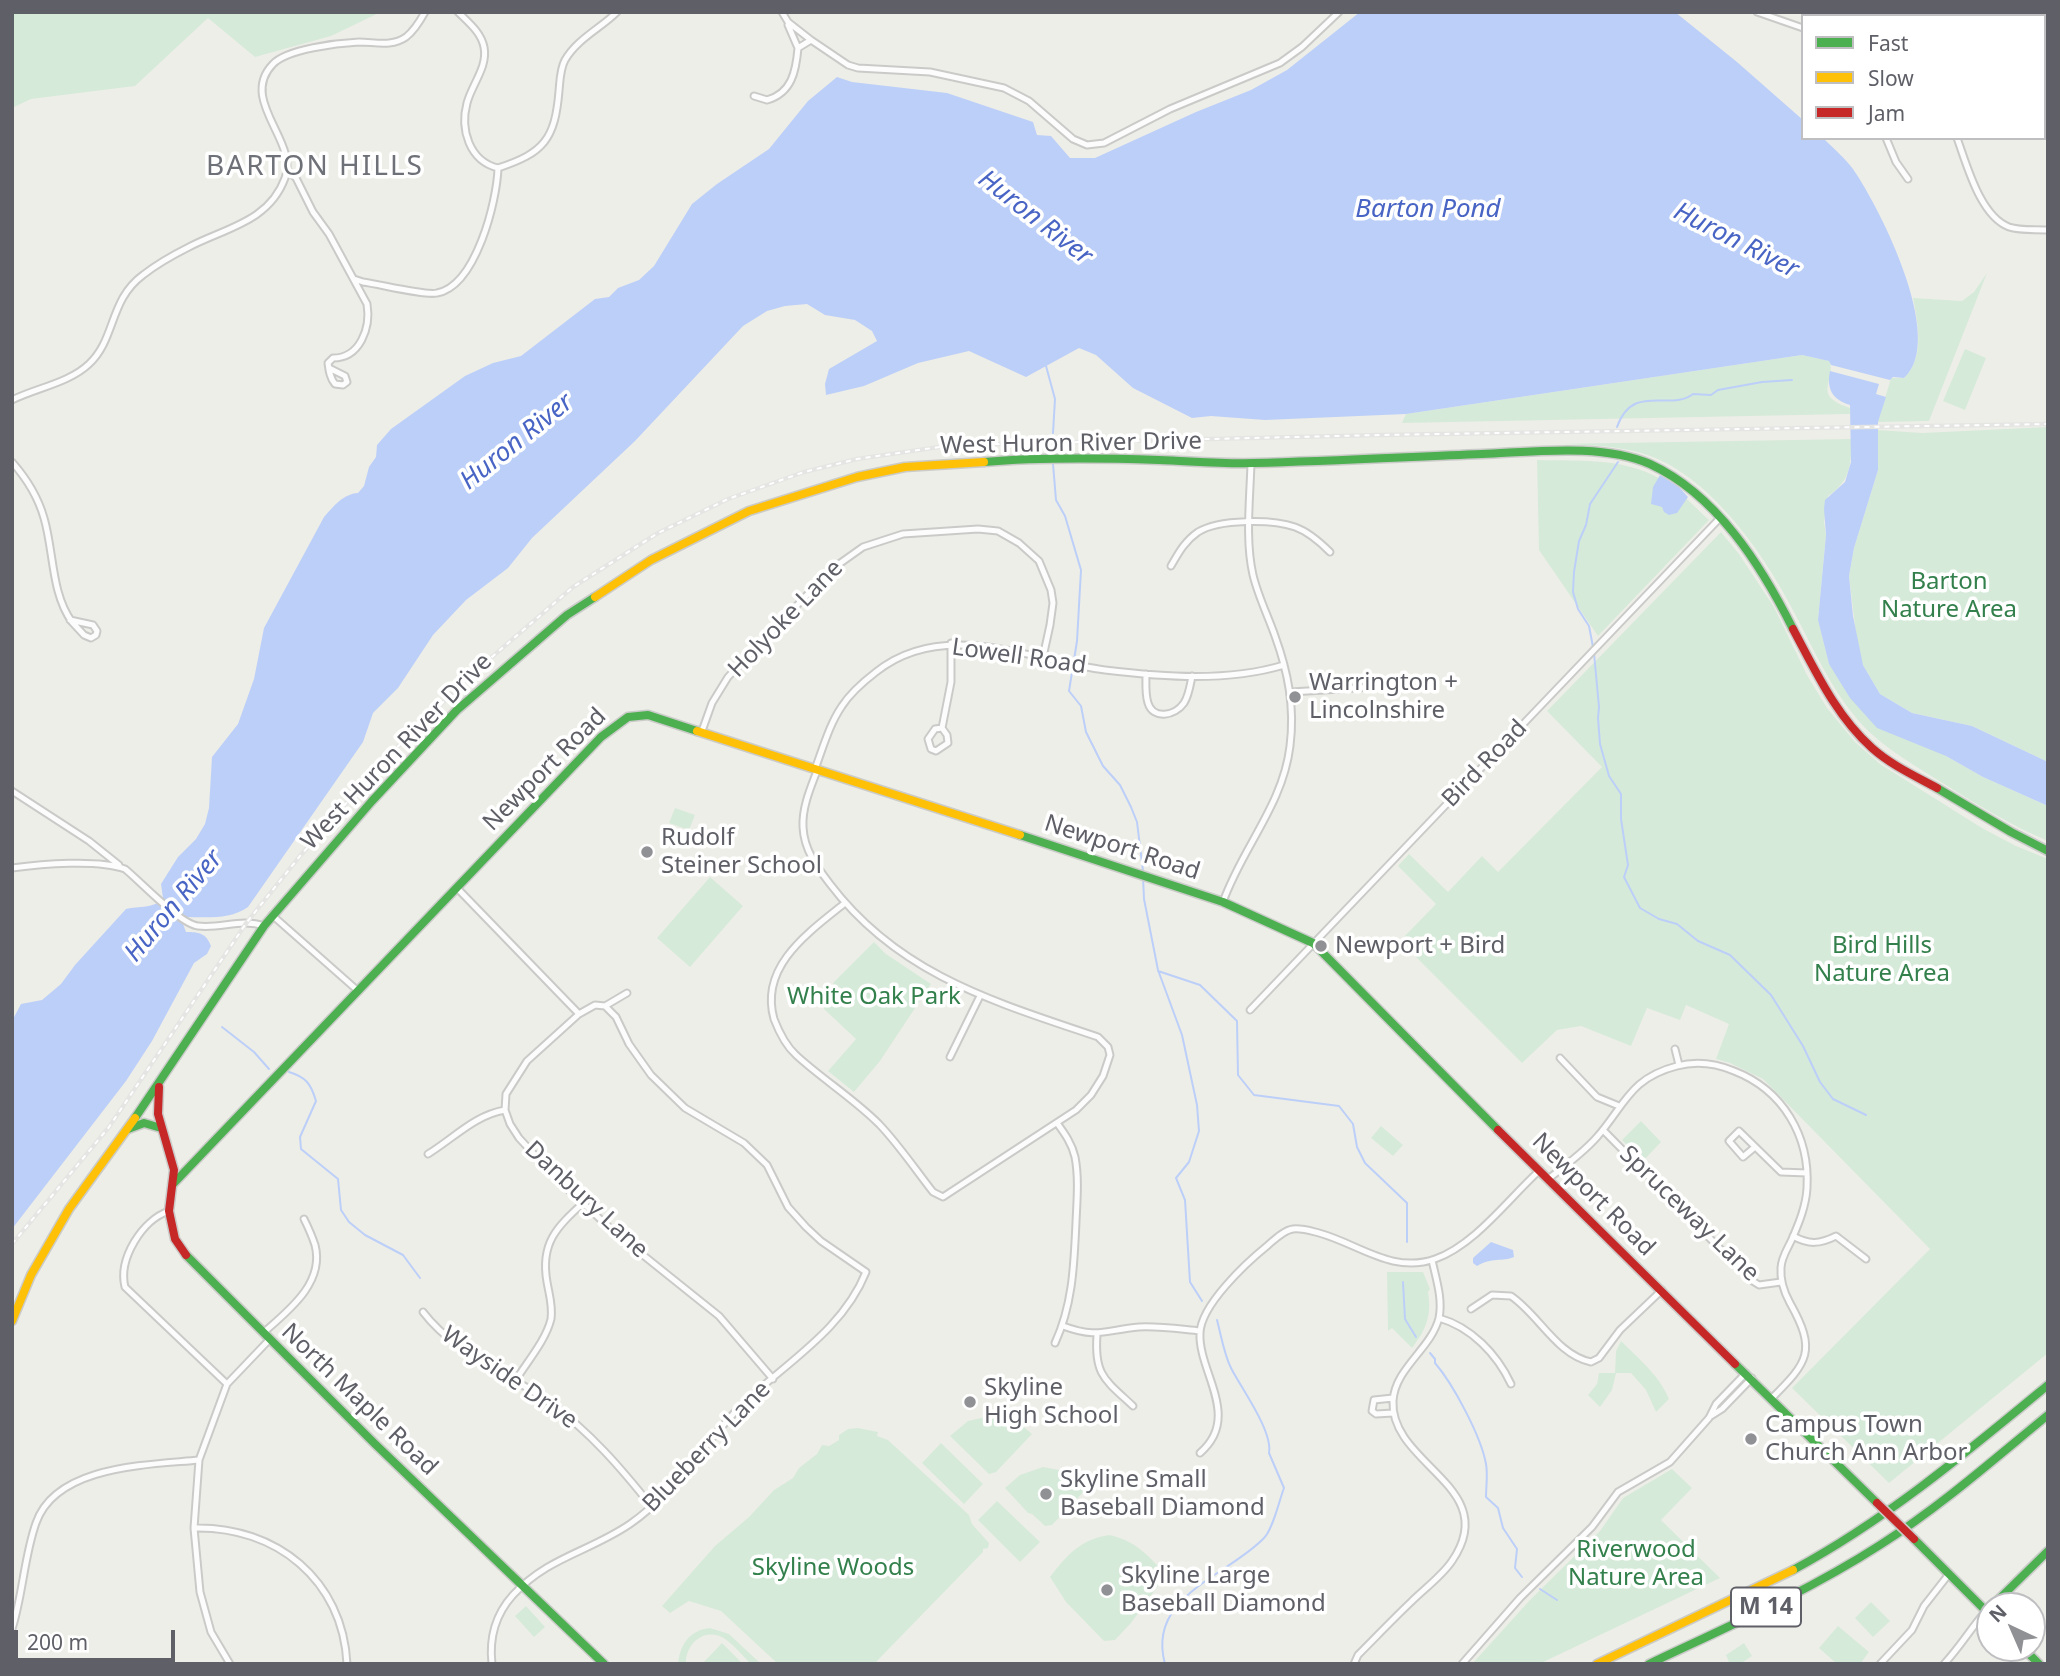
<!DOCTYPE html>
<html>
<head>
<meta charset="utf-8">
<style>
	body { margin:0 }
	#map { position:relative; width:2060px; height:1676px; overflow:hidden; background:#eeeee8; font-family:"Noto Sans",sans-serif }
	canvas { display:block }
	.frame { position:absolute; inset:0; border:14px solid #5e5f67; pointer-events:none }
	.legend { position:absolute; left:1801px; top:14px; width:245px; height:126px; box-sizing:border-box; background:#fff; border:2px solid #bfbfc2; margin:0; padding:9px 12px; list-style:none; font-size:21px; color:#5e5f67 }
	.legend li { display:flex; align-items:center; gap:14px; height:35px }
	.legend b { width:35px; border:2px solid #bfbfc2 }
	.north { position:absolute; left:1976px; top:1592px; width:70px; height:70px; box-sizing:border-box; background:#fff; border:2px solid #bfbfc2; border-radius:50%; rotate:316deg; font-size:19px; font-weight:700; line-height:28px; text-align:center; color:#5e5f67 }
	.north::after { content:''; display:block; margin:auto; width:24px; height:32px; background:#909194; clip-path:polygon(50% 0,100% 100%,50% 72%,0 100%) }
	.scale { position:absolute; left:14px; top:1630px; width:161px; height:32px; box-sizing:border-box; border:4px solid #5e5f67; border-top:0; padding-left:9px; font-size:21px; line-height:24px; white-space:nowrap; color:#5e5f67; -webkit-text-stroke:5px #fff; paint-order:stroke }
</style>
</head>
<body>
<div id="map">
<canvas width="2060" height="1676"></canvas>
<div class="frame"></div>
<ul class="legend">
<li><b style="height:9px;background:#4caf50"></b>Fast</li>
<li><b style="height:9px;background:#ffc107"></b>Slow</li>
<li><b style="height:9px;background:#c62828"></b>Jam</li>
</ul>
<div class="north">N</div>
<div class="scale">200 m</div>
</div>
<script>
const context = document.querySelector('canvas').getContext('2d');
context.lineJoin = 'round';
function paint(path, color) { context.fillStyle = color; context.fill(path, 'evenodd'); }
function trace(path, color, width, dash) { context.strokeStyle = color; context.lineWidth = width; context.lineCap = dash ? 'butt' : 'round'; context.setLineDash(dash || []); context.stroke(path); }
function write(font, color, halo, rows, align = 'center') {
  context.font = font + ' "Noto Sans",sans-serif'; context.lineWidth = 7; context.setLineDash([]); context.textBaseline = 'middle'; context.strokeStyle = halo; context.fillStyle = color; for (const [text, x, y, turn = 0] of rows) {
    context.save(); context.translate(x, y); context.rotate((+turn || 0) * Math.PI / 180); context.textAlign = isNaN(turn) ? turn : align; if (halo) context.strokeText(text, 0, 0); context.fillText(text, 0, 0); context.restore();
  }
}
paint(new Path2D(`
	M12 12H381L331 36 255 57 208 18 135 86 31 99 12 108Z
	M1987 273 1929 421 1878 422 1891 378H1904C1925 358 1918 324 1913 298L1962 301 1974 292Z
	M1965 349 1986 358 1965 410 1943 401Z
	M1802 355 1830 361C1835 384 1812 395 1850 408V414L1402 423 1406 414Z
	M2048 427V762L1972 726 1912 713 1880 694 1863 665 1858 650 1849 576 1854 548 1878 470V430L1922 433Z
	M1851 439C1852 463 1850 482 1828 496L1824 522 1826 535 1818 619 1829 664 1946 756 1983 777 2048 806V841C2010 825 1976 804 1941 782 1911 763 1880 746 1857 719 1830 687 1814 650 1795 614 1766 557 1713 479 1650 456 1621 445 1587 445 1556 444Z
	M1537 460C1582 461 1630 457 1668 484 1683 494 1696 508 1709 520L1598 636 1539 550Z
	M1721 532 1739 554 1774 607 1807 675 1827 708 1855 742 1880 764 1982 828 2016 846 2048 859V1353L1889 1483 1792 1388 1930 1249 1763 1079 1730 1063 1716 1059 1729 1024 1686 1005 1680 1020 1647 1008 1631 1046 1581 1026 1557 1030 1522 1063 1400 941 1436 904 1398 866 1409 854 1448 892 1482 856 1498 872 1602 767 1547 711Z
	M675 808 695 815 689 830 669 823Z
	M710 877 743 906 690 967 657 938Z
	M874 942 886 954 931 984 880 1061 854 1092 828 1071 856 1039 824 1009 834 982Z
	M1641 1121 1661 1142 1643 1161 1622 1140Z
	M1381 1126 1403 1145 1393 1156 1371 1138Z
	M1387 1272H1423L1430 1289 1428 1292C1432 1315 1426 1330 1412 1348L1392 1328 1388 1331Z
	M1621 1341C1639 1359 1659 1375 1669 1399L1656 1412 1646 1390 1631 1373H1616L1612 1390 1600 1407 1588 1395 1597 1384 1599 1373H1615L1616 1351Z
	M994 1415 1019 1423 1032 1434 996 1472 989 1474 950 1436 968 1421Z
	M858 1428 878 1432 877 1436 888 1440 969 1515 972 1524 989 1543 988 1548 983 1549V1552L874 1664H778L721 1611 689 1601 670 1613 662 1606 715 1546 749 1517 774 1490 793 1478 799 1468 817 1454 822 1445 829 1446 839 1440V1435L848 1429Z
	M941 1443 983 1484 964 1504 922 1463Z
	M1043 1467 1070 1472 1089 1486 1052 1525 1045 1526 1032 1514 1028 1513 1005 1488 1020 1475Z
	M1672 1469 1692 1488 1661 1520 1720 1578 1539 1664H1472L1530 1600 1600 1531 1623 1498Z
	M997 1501 1040 1542 1020 1562 978 1520Z
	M1109 1535C1135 1540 1149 1556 1166 1575L1131 1623 1115 1640 1104 1641 1066 1602 1050 1577C1067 1555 1081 1539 1109 1535Z
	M1871 1602 1890 1621 1873 1637 1855 1618Z
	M526 1606 545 1627 534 1637 515 1616Z
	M1838 1626 1869 1652 1860 1664H1837L1819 1648Z
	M710 1628 729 1634 761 1664H751C743 1656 735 1646 725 1639 706 1626 685 1643 686 1664H678C680 1644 690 1630 710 1628Z
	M722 1643 743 1664H702Z
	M1744 1643 1752 1656 1740 1664H1730L1726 1655Z`), '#d6ead9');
paint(new Path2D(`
	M1360 12H1675L1737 62 1803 120V138H1823C1833 148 1845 158 1853 169 1880 208 1947 340 1904 378L1893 377 1890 380 1831 365 1829 361 1802 355 1406 414 1265 420 1211 416 1192 418 1133 388 1096 355 1079 348 1026 377 969 351 918 363 864 386 826 395 825 384 829 369 877 341 872 331 855 320 825 315 807 304 785 306 767 311 743 326 635 441 532 538 508 568 466 600 433 635 398 688 373 713 363 742 248 907C230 920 206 917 185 917L182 921 186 932C199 932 206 933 211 946L207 954 194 963 152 1041 126 1081 12 1229V1021L21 1004 42 1000 61 984 75 965 126 909C139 906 154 909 163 898L161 884 178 857 196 839 205 824 209 808 212 757 238 724 254 679 264 628 324 517C334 506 343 494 358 493L364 486 369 467 376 457 377 445 391 429 465 376 493 363 521 356 595 299 609 297 618 288 639 280 654 266 692 204 717 184 769 149 808 101 837 77 852 82 947 93 1033 122 1037 135 1051 136 1070 158H1095L1196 112 1251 90 1287 70Z
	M1830 371 1879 384 1876 394 1886 397 1878 422V470L1854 548 1849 576 1853 616 1863 665 1880 694 1912 713 1972 726 2048 762V806L1983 777 1946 756 1877 728 1850 698 1829 664 1818 620 1826 535 1824 509 1825 500 1845 482 1851 462 1850 405C1833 400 1826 389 1830 371Z
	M1660 475 1679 487 1688 497 1677 513 1669 515 1664 512 1662 507 1651 504 1653 487Z
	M1491 1242 1513 1250 1514 1257C1502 1262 1492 1257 1477 1266L1473 1263V1258Z`), '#bccff8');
trace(new Path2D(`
	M1046 366 1055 399 1053 433
	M1617 427C1633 382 1670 412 1693 394L1711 395 1718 390 1762 382 1792 380
	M1053 464 1056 500 1065 516 1081 570 1077 641 1069 691 1081 706 1086 732 1103 766 1120 785 1131 807 1137 822 1143 871
	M1593 647 1589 626 1578 609 1573 592 1574 572 1579 541 1586 525 1590 504 1618 462
	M1594 653 1599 707 1598 718 1600 744 1609 776 1621 794V819L1628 865 1624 877 1640 908 1659 919 1677 924 1698 941 1730 955 1771 995 1803 1046 1820 1082 1833 1099 1866 1115
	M1143 877 1144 899 1158 970 1182 1035 1197 1105 1199 1131 1189 1162 1176 1178 1185 1200 1190 1282 1202 1301
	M1158 971 1200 985 1237 1021 1238 1075 1254 1095 1339 1106 1353 1124 1357 1147 1365 1163 1407 1203V1242
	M222 1027 254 1052 269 1069
	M289 1072C306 1077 311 1084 316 1101L300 1137 301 1149 338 1179 341 1210 349 1222 365 1235 403 1255 420 1278
	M1403 1282 1405 1319 1416 1337
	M1430 1353 1435 1359V1363C1453 1384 1481 1436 1486 1464 1488 1474 1486 1487 1486 1497L1498 1508 1503 1528 1517 1549 1515 1568 1522 1577
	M1540 1589 1557 1600
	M1165 1664C1146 1596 1228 1576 1264 1538 1273 1529 1279 1501 1284 1488L1269 1453C1273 1431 1241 1388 1231 1368 1224 1354 1221 1335 1217 1320`), '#bccff8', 2);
const street = new Path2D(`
	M458 12C468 22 481 32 484 47 488 67 472 84 467 103 460 129 469 161 498 168
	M782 12 788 22 811 40
	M1757 12 1803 28
	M2033 16 2036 12
	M788 25 798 48
	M754 96 767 100C792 93 796 71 798 48L811 40 848 65 858 68 930 72 1004 88 1029 101 1073 139 1087 145 1104 143 1170 109 1280 63 1302 47 1339 12
	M1886 138 1896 162 1908 179
	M1957 138C1967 165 1980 216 2009 227 2021 231 2035 229 2048 230
	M287 170 296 178 313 212 329 234 367 304C371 328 360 358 333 358L328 363C329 371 330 378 335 384L343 385 347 382 345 376 329 368
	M354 279 363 282C379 284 425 296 437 293 476 286 497 201 498 168 544 153 555 139 559 91 560 81 560 69 565 60 577 39 601 28 617 12
	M12 400C36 388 69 383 89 364 116 339 109 300 143 275 157 264 173 255 189 247 225 228 269 222 285 178 299 141 238 100 273 64 287 49 338 43 359 42 375 42 392 47 406 37 414 31 420 21 425 12
	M12 462C27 479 38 497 44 518 54 552 51 593 72 622L84 635 91 638 96 635 97 631 93 625 70 620
	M1171 566C1179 552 1185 541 1198 532 1219 519 1272 519 1295 527 1309 532 1320 542 1330 552
	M1146 674C1146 683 1145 694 1148 703 1153 720 1175 716 1184 703 1189 695 1190 686 1192 676
	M1291 692 1373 687
	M942 728 947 735 948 743 936 751 931 749 928 739 935 729 942 728 951 682V643
	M702 731 712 703 728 677 832 569 863 547 903 534 978 529 998 531 1019 543 1039 561 1051 590 1053 603 1050 625 1043 657
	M815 769C823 748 829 725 842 706 851 692 863 682 876 672 944 618 1029 660 1105 670 1163 677 1228 682 1284 665
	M817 771C810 789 802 808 803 827 804 850 817 867 830 884 899 975 995 1002 1098 1037L1108 1047 1110 1055 1103 1076 1091 1095 1076 1110 949 1193 943 1197 933 1192C915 1169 899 1145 879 1124 853 1098 822 1079 796 1055 785 1045 779 1032 774 1019 759 966 809 932 845 903
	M12 791 89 841 119 865
	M12 868C41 864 98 859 125 869 141 882 180 924 198 926 221 929 241 918 264 926
	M457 888 579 1014
	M1223 902C1242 848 1283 805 1290 746 1295 707 1288 672 1275 636 1268 616 1258 596 1253 575 1245 540 1250 499 1251 463
	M272 915 357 990
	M627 993 605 1006 595 1005 579 1014 527 1061 506 1094 505 1110 510 1124 519 1138 557 1179 613 1231 719 1316 773 1379
	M1250 1010 1720 518
	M1675 1049 1679 1065
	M950 1057 980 996
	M1560 1058 1597 1097 1619 1106
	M1603 1130 1751 1280 1759 1285 1781 1282
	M1755 1147 1743 1157 1729 1141 1739 1131 1781 1172 1807 1173
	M428 1154C454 1138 475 1115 505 1110
	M1548 1179C1565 1166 1583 1153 1597 1137 1625 1105 1630 1078 1677 1066 1696 1061 1717 1064 1734 1071 1783 1090 1810 1136 1807 1188 1806 1206 1799 1223 1792 1239 1788 1248 1781 1258 1781 1268 1780 1281 1784 1292 1790 1303 1817 1351 1808 1362 1772 1398
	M169 1211C142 1220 118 1259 125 1287L227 1384
	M1793 1236C1809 1245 1820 1244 1836 1236L1866 1259
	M1471 1309 1492 1295 1511 1296C1539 1315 1557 1355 1591 1362L1599 1358 1620 1330 1662 1290
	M423 1312C455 1354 508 1372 550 1403 590 1432 621 1468 652 1507
	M1439 1318C1471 1327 1497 1354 1511 1384
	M1063 1326C1098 1339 1105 1330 1139 1327 1160 1326 1179 1329 1200 1331
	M263 1333C288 1311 325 1283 315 1245 312 1236 308 1227 304 1219
	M1097 1335C1094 1375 1105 1380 1133 1406
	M1055 1343C1073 1304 1074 1264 1076 1222 1077 1200 1079 1178 1075 1157 1072 1144 1065 1134 1057 1123
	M516 1380C527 1362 546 1340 551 1319 553 1306 549 1294 547 1282 540 1243 557 1227 583 1203
	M1393 1398 1374 1400 1372 1411 1376 1414 1393 1413
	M1711 1416 1722 1409 1752 1378
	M1200 1453C1242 1417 1198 1372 1200 1333 1201 1305 1246 1263 1267 1246 1274 1240 1284 1230 1293 1229 1302 1228 1311 1231 1319 1233 1359 1244 1392 1274 1435 1259 1475 1245 1509 1198 1540 1170
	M194 1528C276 1526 343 1580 347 1664
	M12 1629C23 1594 24 1557 36 1523 56 1465 148 1465 199 1460
	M230 1664 211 1632 200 1592 194 1528 199 1460 227 1384 269 1340
	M492 1664C489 1638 495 1615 513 1595 548 1557 589 1552 630 1524 675 1493 702 1445 740 1407 783 1364 842 1332 866 1272L821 1241 806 1227 788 1207 767 1165 744 1143 685 1108 651 1075 629 1044 616 1017 605 1006
	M1354 1664 1358 1655C1376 1637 1393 1619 1411 1602 1424 1589 1442 1576 1452 1561 1503 1487 1390 1465 1393 1401 1395 1368 1431 1349 1439 1318 1443 1299 1436 1279 1432 1260
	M1462 1664 1520 1598 1592 1527 1618 1492 1670 1462 1709 1418 1716 1404 1746 1373
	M1880 1664 1912 1630 1924 1606 1949 1574
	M1944 1664C1960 1647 1971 1628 1986 1611`);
const fast = new Path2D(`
	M984 462C1042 457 1100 458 1159 460 1190 461 1222 464 1254 463 1330 461 1406 457 1482 454 1533 452 1602 443 1650 464 1717 495 1761 565 1793 629
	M1937 788 2011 832 2048 851
	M1020 835 1223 902 1313 943 1498 1130
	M135 1118 264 926 372 801 457 710 567 615 595 597
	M128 1129 144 1123 161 1128
	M173 1184 601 737 628 717 648 715 697 731
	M186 1255 374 1443 604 1664
	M1735 1364 1877 1503
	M1914 1539 1990 1615
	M1793 1570C1886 1520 1967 1452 2048 1385
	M1992 1606 2048 1551
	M2023 1648 2039 1664
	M1649 1664C1727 1627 1807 1592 1880 1545 1940 1507 1993 1460 2048 1415`);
const slow = new Path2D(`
	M595 597 651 560 749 511 857 477 905 467 984 462
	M697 731 1020 835
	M12 1321 31 1275 69 1209 135 1118
	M1597 1664 1793 1570`);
const jam = new Path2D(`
	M1793 629C1815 670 1836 716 1872 748 1891 765 1915 776 1937 788
	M159 1087 158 1114 174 1170 169 1211 175 1239 186 1255
	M1498 1130 1735 1364`);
trace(street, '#cacbc9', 9);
trace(fast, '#cbcbca', 11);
trace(slow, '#cbcbca', 11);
trace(jam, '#cbcbca', 11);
trace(street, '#fcfcfc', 5);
trace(fast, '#4caf50', 8);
trace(slow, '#ffc107', 8);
trace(jam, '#c62828', 8);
const rail = new Path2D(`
	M12 1244 109 1127 247 922 300 856 385 759 470 676 573 587 658 533 728 499 804 472 857 459 953 445 1380 435 2048 424`);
trace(rail, '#e5e5e4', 4.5);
trace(rail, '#fff', 2, [5]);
const jamBridge = new Path2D(`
	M1877 1503 1914 1539`);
trace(jamBridge, '#cbcbca', 11, []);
trace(jamBridge, '#c62828', 8);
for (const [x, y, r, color] of [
	[1295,697,7,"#909194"],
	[647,852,7,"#909194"],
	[1321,946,7,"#909194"],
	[970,1402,7,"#909194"],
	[1751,1439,7,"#909194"],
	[1046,1494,7,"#909194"],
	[1107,1590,7,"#909194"]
]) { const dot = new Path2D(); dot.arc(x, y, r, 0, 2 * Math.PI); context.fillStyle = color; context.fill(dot); trace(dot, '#fff', 2.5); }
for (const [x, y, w] of [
	[1766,1607,70]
]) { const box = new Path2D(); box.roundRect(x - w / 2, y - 19.5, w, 39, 5); context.fillStyle = '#fff'; context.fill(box); trace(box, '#5e5f67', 2); }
write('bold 23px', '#5e5f67', null, [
	["M 14",1766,1607]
]);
write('24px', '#5e5f67', '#fff', [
	["West Huron River Drive",1071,444,-1],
	["Holyoke Lane",786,619,-46],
	["Lowell Road",1019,657,8],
	["West Huron River Drive",397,752,-46],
	["Bird Road",1485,764,-46],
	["Newport Road",545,770,-45],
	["Newport Road",1122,848,18],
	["Newport Road",1593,1195,45],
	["Danbury Lane",586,1200,43],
	["Spruceway Lane",1689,1214,44],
	["Wayside Drive",509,1378,35],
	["North Maple Road",359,1400,44],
	["Blueberry Lane",707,1447,-46]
]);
write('24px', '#33804c', '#fff', [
	["Barton",1949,582],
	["Nature Area",1949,610],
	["Bird Hills",1882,946],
	["Nature Area",1882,974],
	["White Oak Park",874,997],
	["Riverwood",1636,1550],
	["Nature Area",1636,1578],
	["Skyline Woods",833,1568]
]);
write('24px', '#5e5f67', '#fff', [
	["Warrington +",1309,683],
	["Lincolnshire",1309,711],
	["Rudolf",661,838],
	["Steiner School",661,866],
	["Newport + Bird",1335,946],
	["Skyline",984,1388],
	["High School",984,1416],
	["Campus Town",1765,1425],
	["Church Ann Arbor",1765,1453],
	["Skyline Small",1060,1480],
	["Baseball Diamond",1060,1508],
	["Skyline Large",1121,1576],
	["Baseball Diamond",1121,1604]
], 'left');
write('italic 26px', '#4864c4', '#fff', [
	["Barton Pond",1428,210],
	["Huron River",1035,218,38],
	["Huron River",1736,241,27],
	["Huron River",517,442,-39],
	["Huron River",174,906,-50]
]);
context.letterSpacing = '2px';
write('28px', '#6f7179', '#fff', [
	["BARTON HILLS",315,167]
]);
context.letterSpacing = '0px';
</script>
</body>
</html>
